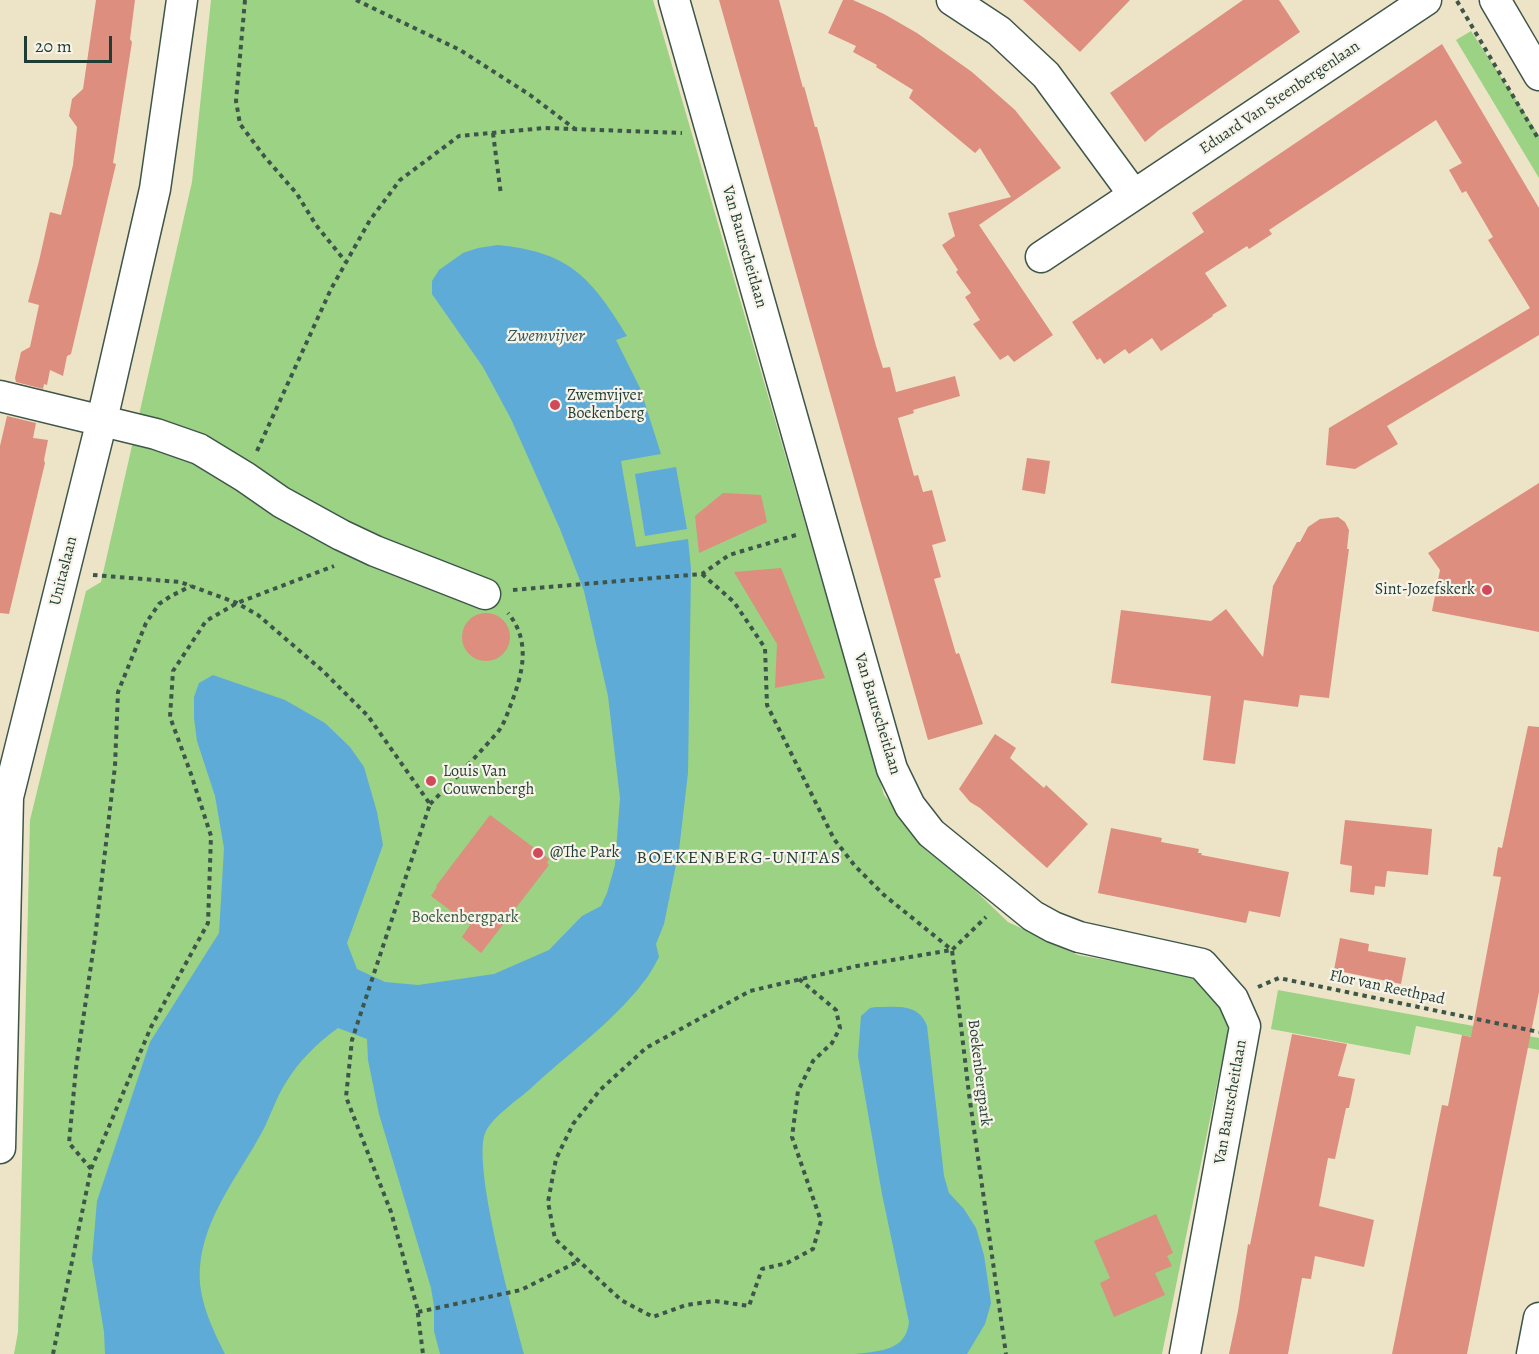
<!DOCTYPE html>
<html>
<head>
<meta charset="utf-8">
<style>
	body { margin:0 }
	#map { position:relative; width:1539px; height:1354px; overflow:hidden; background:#ede4c7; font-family:Alegreya,serif }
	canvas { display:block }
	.scale { position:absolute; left:24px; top:36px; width:88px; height:27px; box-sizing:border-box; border:3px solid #1f3d34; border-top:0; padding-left:8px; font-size:18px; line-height:21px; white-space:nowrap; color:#1f3d34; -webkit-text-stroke:4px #f7f3e8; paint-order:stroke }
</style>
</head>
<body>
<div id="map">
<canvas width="1539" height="1354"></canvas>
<div class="scale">20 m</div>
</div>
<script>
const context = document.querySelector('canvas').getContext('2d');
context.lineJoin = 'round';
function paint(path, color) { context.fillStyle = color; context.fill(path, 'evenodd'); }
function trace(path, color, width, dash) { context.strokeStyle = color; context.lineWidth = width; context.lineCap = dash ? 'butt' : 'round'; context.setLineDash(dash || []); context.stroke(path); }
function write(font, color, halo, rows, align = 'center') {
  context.font = font + ' Alegreya,serif'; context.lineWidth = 4.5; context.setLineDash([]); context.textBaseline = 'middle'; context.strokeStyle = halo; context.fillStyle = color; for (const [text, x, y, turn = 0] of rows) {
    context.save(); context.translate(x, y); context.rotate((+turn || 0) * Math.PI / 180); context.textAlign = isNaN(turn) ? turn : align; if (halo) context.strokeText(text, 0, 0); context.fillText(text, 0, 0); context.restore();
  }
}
paint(new Path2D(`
	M211 0H653L884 795 932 849 1008 922 1078 955 1195 976 1224 1007 1228 1031 1162 1354H14L18 1332 30 820 86 591 101 582 192 182Z
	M1471 31 1539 135V178L1456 40Z
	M1278 990 1539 1038V1050L1416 1026 1410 1055 1271 1029Z`), '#9bd284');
paint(new Path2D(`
	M498 245C569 252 591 277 627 336L616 340 640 388 661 454 621 461 636 547 688 539 691 569 688 773 679 850 664 924 656 944 659 957C654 966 649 976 642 984 611 1024 566 1055 529 1090 516 1101 493 1117 486 1131 470 1160 514 1316 524 1354H440L434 1331V1306L431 1288 379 1114 368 1060 367 1039 338 1028C317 1043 298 1062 285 1084 275 1100 270 1118 261 1134 238 1176 204 1217 200 1267 197 1297 212 1328 225 1354H105L104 1332 92 1259 97 1201 150 1042 219 933 224 848 215 796 197 741 194 718V697L199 683 213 675 285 700 325 723 350 747 364 767 377 812 383 845 347 943 357 969 385 982 418 985 494 974 549 950 582 916 601 906 607 893 615 865 620 798 608 696 584 591 560 529 511 419 483 367 432 294V281L439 270 463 253 478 248Z
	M676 467 687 529 645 536 635 474Z
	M876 1007C896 1007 919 1003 927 1026L944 1176 949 1193 964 1209 976 1228 984 1255 991 1303 985 1324 967 1354H855C880 1351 906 1351 909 1322L882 1194 858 1056 861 1016 870 1008Z`), '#5eabd7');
paint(new Path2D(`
	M96 0H135L130 39 132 42 113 163 116 164 71 354 67 356 63 376 50 370 47 385 44 384 43 389 16 382 15 378 21 352 30 347 39 305 28 302 39 261 50 212 61 215 73 165 77 127 69 116 72 99 83 89Z
	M719 0H779L803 88 804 86 815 127H817L876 346 883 368 890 367 896 392 955 376 960 396 913 410 914 413 898 418 914 476 918 475 923 492 932 490 946 541 932 545 941 577 934 579 956 654 959 653 983 724 928 740Z
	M843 0H853L884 14 917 33 972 72 1015 110 1061 168 979 225 1053 335 1014 362 1008 355 1000 360 973 324 980 320 965 297 971 293 956 272 958 270 942 245 955 236 948 213 1011 197 980 148 975 153 909 98 913 90 876 67 877 65 853 52 856 46 828 33Z
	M1023 0H1130L1080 52Z
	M1243 0H1279L1300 32 1159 130 1145 142 1110 93Z
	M1442 44 1539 208V335L1387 426 1398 444 1355 469 1326 465 1329 428 1530 308 1488 240 1493 237 1466 191 1462 193 1449 170 1462 163 1436 120 1269 230 1272 234 1249 249 1247 246 1205 273 1227 306 1212 315 1213 316 1161 351 1152 338 1129 354 1125 349 1104 364 1100 358 1097 360 1072 322 1204 232 1192 213Z
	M7 416 36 423 33 438 48 440 44 460 45 463 9 614 0 613V446Z
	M1027 458 1050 461 1045 494 1022 490Z
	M1539 483V632L1432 611 1440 570 1428 553Z
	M723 493 761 495 767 522 699 553 695 516Z
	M1338 517 1345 522 1349 530 1347 549H1349L1329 698 1300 695 1298 707 1244 700 1235 764 1203 760 1211 696 1111 683 1121 610 1211 621 1226 609 1263 657 1273 586 1297 542H1300L1308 527 1320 519Z
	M781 568 825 678 775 688 777 644 734 572Z
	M462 637a24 24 0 1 1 48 0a24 24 0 1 1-48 0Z
	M1528 726 1539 727V992L1467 1354H1392L1442 1105 1448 1106 1462 1035 1471 1037 1501 877 1493 876 1498 847 1502 848Z
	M995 734 1016 748 1010 758 1044 788 1046 785 1088 824 1047 868 980 808 970 802 959 789Z
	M490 815 549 859 547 863 549 865 481 953 462 937 470 925 431 896 437 887 436 886Z
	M1345 820 1432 829 1428 875 1387 871 1385 887 1375 886 1374 895 1350 892 1352 866 1340 864Z
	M1111 828 1162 838 1161 842 1199 849 1198 853H1202L1201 855 1289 872 1280 917 1249 911 1246 923 1098 893Z
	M1340 938 1369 944 1368 951 1406 958 1401 984 1334 970Z
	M1292 1034 1347 1044 1338 1076 1355 1079 1349 1108H1346L1335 1159 1328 1158 1319 1206 1374 1220 1364 1267 1315 1256 1311 1279 1302 1278 1288 1354H1229L1238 1311 1248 1244 1250 1245Z
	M1156 1214 1173 1253 1167 1256 1172 1266 1155 1273 1165 1295 1114 1317 1100 1283 1110 1278 1094 1241Z`), '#dd8e7e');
const minor = new Path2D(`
	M674 0 892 769 910 806 931 833 1033 916 1053 927 1079 937 1202 964 1233 999 1245 1026 1185 1354
	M952 0 999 31 1046 75 1134 195
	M1495 0 1539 75
	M1041 257 1426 0
	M0 396 156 434 199 449 245 477 281 502 341 535 375 551 485 594
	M0 1148 8 797 102 420 155 189 182 0
	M1532 1354 1539 1318`);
trace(minor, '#3e564a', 33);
trace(new Path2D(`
	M245 0 236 101 240 124 264 156 297 194 316 225 346 262
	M356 0 460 50 530 95 575 129
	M1457 1 1539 140
	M493 133 501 195
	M257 451 331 289 370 220 400 180 459 136 545 128 682 133
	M702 574 734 602 765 648 767 705 834 839 855 866 884 895 952 950 986 917
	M93 575 180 582 237 603 258 615 323 671 368 716 430 804 352 1040 346 1097 391 1212 417 1307 423 1354
	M513 590 702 574 729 555 796 535
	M430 804C453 781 475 758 497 733 504 725 507 714 511 704 523 673 531 641 508 613
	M799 979 836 1010 840 1028 832 1043 813 1061 798 1091 792 1137 821 1221 813 1249 787 1263 762 1269 749 1306 715 1301 686 1305 653 1317 621 1300 555 1239 548 1202 556 1159 573 1124 600 1090 646 1048 750 991 857 966 952 950 969 1094 1006 1354
	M1258 987 1279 978 1539 1032
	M91 1169 69 1143 76 1068 95 938 115 766 118 692 146 623 159 604 171 596 191 586
	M418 1312 521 1290 579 1261
	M53 1354 91 1169 151 1027 208 923 211 836 191 774 170 717 173 671 206 621 237 603 334 566`), '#3e564a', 4, [4.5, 4.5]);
trace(minor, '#fff', 30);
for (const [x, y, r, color] of [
	[555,405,6,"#d1495b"],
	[1487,590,6,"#d1495b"],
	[431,781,6,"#d1495b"],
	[538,853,6,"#d1495b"]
]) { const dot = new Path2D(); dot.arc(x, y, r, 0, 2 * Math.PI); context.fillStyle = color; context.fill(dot); trace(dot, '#f7f3e8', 2); }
write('16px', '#1f3d34', '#f7f3e8', [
	["Eduard Van Steenbergenlaan",1280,98,-34],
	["Van Baurscheitlaan",744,247,74],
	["Unitaslaan",64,571,-76],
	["Van Baurscheitlaan",877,714,73],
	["Flor van Reethpad",1387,988,12],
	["Boekenbergpark",979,1073,83],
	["Van Baurscheitlaan",1231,1102,-80]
]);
write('16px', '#1f3d34', '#f7f3e8', [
	["Zwemvijver",567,396],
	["Boekenberg",567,414],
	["Sint-Jozefskerk",1475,590,"right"],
	["Louis Van",443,772],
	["Couwenbergh",443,790],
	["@The Park",550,853]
], 'left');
write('16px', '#385b44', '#f7f3e8', [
	["Boekenbergpark",465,918]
]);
write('italic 18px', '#2f585d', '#f7f3e8', [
	["Zwemvijver",546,337]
]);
context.letterSpacing = '1.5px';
write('18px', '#1f3d34', '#f7f3e8', [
	["BOEKENBERG-UNITAS",739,859]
]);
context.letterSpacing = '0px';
</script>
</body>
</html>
